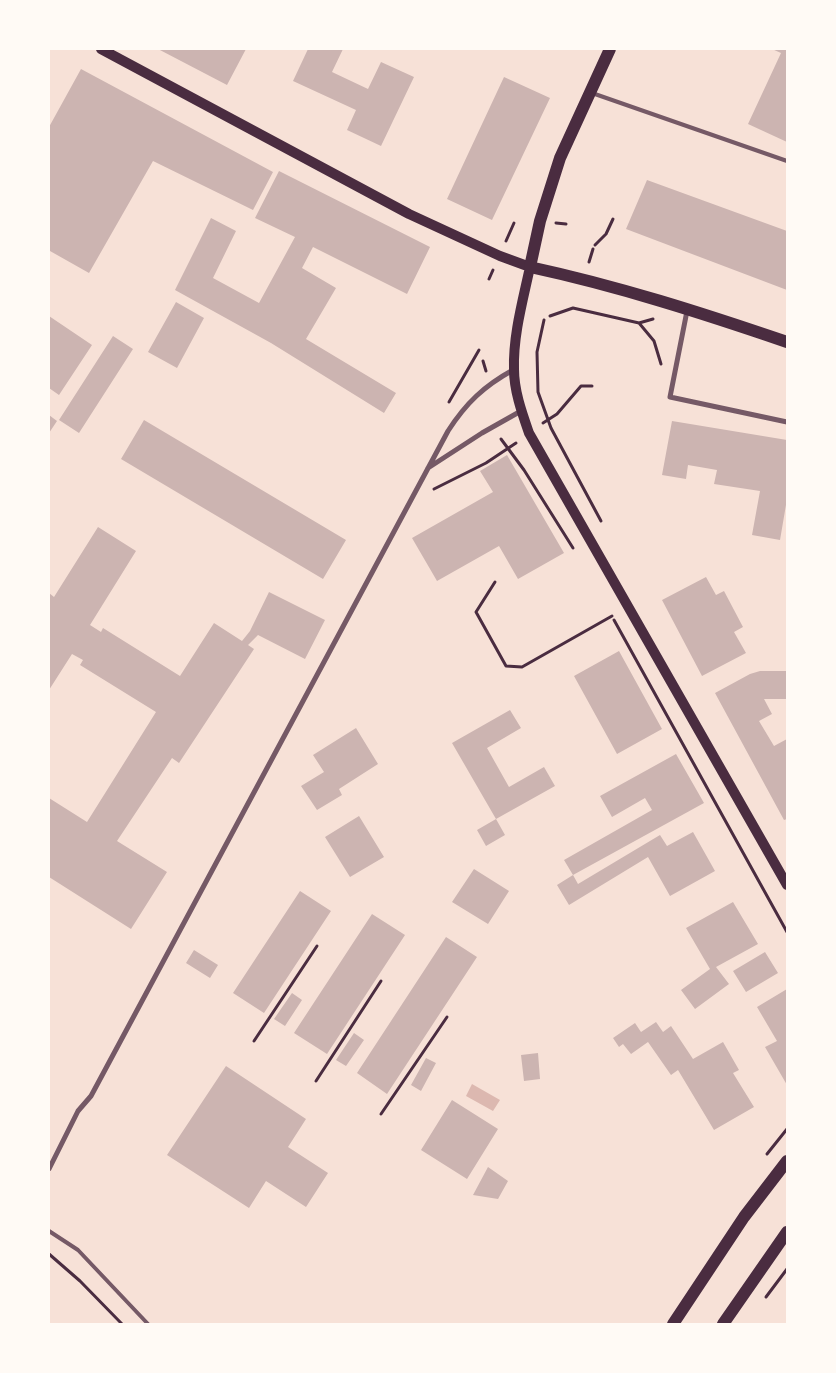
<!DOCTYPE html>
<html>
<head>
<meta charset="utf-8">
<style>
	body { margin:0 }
	#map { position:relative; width:836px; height:1373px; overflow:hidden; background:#f7e1d7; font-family:"Titillium Web",sans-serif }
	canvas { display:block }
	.frame { position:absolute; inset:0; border:50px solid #fffaf5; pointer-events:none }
</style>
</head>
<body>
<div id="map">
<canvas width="836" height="1373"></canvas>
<div class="frame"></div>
</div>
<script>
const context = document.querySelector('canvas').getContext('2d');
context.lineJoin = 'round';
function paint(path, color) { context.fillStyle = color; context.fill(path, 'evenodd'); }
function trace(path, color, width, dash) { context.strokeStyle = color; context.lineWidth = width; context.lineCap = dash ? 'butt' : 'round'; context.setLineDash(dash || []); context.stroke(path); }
paint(new Path2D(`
	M472 1084 500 1100 493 1111 466 1096Z`), '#dcb8b0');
paint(new Path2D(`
	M158 49H246L227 85Z
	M308 49H343L332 72 368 89 381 62 414 77 381 146 347 130 356 110 293 81Z
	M772 49H787V142L748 124 781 53Z
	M81 69 273 172 253 210 153 161 89 273 50 251 49 254V127Z
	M504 77 550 98 492 220 447 199Z
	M279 171 430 247 407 294 313 247 302 268 336 288 306 339 396 393 384 413 271 343 175 290 211 218 236 231 213 278 259 303 295 237 255 218Z
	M647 180 787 231V290L626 229Z
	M176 302 204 318 177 368 148 352Z
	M49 316 92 345 59 395 49 388Z
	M113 336 133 349 79 433 59 420Z
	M49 415 57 421 49 433Z
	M144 420 346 540 323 579 121 459Z
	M672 421 787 440V499L780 540 752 535 760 491 714 484 717 470 688 465 686 479 662 475Z
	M507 455 564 553 518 579 499 546 437 581 412 538 493 492 480 471Z
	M98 527 136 551 90 625 101 632 103 628 180 676 214 623 242 641 250 631 269 592 325 620 305 659 258 635 248 645 254 649 179 763 172 758 117 841 167 872 131 929 49 877V798L87 822 156 712 80 665 83 660 72 654 49 690V593L54 597Z
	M706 577 716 595 724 591 743 627 734 632 746 653 702 676 662 600Z
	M619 651 662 729 617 754 574 676Z
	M760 671H787V699H764L772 714 759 721 774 746 787 739V819L784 820 715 693 750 674Z
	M510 710 521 728 487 748 509 787 544 767 555 786 496 819 505 835 486 846 477 830 496 819 452 743Z
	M356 728 378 764 339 789 342 795 317 810 301 786 324 772 313 755Z
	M676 754 704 803 573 875 564 860 652 810 645 798 612 817 600 796Z
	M359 816 384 857 350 877 325 837Z
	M693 832 715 871 670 896 648 857 569 905 557 885 573 875 578 884 660 835 667 846Z
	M474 869 509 891 488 924 452 902Z
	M300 891 331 911 264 1013 233 993Z
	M733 902 758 944 716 967 729 984 695 1009 681 990 710 969 686 928Z
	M372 914 405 935 327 1054 294 1033Z
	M446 937 477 957 387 1094 357 1073Z
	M194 950 218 965 210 978 186 963Z
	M765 952 778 973 746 992 733 971Z
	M787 989V1085L765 1047 777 1041 757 1007Z
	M292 993 302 1000 285 1026 274 1019Z
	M656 1022 663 1032 671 1026 693 1059 723 1042 739 1070 733 1073 754 1107 714 1130 678 1070 671 1075 648 1042 631 1054 623 1044 619 1047 613 1038 635 1023 641 1032Z
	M354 1033 364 1040 346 1066 336 1060Z
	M538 1053 540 1079 524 1081 521 1055Z
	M426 1058 436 1063 421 1091 411 1085Z
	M226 1066 306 1119 288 1147 328 1173 306 1207 266 1181 249 1208 167 1155Z
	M452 1100 498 1129 467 1179 421 1150Z
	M488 1167 508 1181 498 1199 473 1195Z`), '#ccb4b1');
trace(new Path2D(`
	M556 223 566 224
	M506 241 514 223
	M595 245 606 234 613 219
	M589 262 593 249
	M489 279 493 270
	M550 316 573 308 639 323 653 319
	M544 320 537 352 538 392 551 428 601 521
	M639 323 654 341 661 364
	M483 361 486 371
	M449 402 479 350
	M543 423 557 414 581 386H592
	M501 439 524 470 573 548
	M434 489 486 463 516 443
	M495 582 476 612 506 666 522 667 612 616
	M614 620 787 932
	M254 1041 317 946
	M316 1081 381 981
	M381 1114 447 1017
	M767 1154 787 1129
	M49 1254 80 1281 122 1324
	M766 1297 787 1269`), '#4a2c40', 3);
trace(new Path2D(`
	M592 93 787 161
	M49 1231 78 1250 148 1324`), '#755966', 4);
trace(new Path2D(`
	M687 311 670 397 787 422
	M428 468 482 433 521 411
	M49 1169 78 1111 91 1096 448 431C466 403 484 386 513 370`), '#755966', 5);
trace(new Path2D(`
	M101 49 409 214 500 256 530 267C523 300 513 335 514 369 514 391 522 413 529 433L787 885`), '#4a2c40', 10);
trace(new Path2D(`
	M610 49 560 158 540 221 530 267C618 286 702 313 787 342
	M673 1324 744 1217 787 1161
	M723 1324 787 1232`), '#4a2c40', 12);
</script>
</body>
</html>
